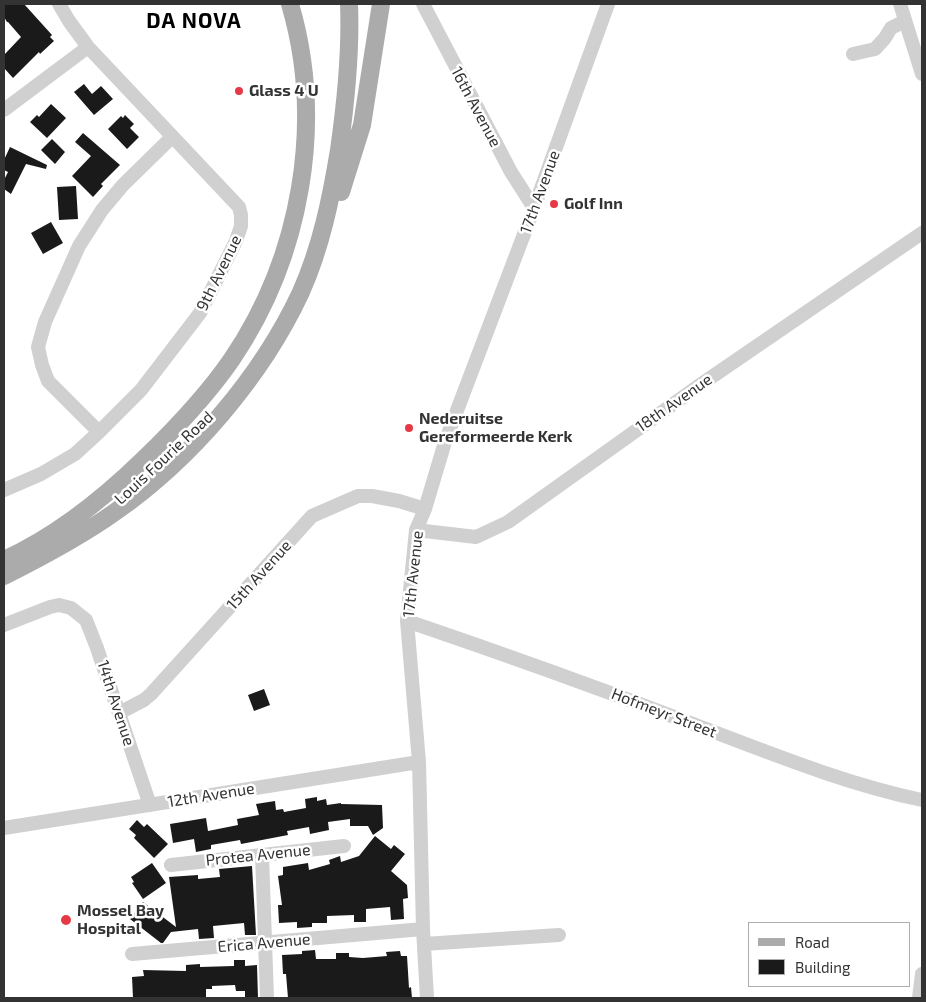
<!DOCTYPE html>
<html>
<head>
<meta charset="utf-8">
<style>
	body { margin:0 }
	#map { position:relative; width:926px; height:1002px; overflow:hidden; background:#fff; font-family:"Exo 2",sans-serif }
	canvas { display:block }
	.frame { position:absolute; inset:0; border:5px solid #333; pointer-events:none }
	.legend { position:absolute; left:748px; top:922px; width:162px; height:65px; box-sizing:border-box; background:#fff; border:1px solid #adadad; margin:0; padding:6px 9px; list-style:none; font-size:15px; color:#333 }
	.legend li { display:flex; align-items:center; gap:10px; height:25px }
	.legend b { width:25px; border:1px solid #adadad }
</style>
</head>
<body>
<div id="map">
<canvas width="926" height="1002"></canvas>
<div class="frame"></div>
<ul class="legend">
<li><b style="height:6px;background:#ababab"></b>Road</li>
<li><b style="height:14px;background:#1a1a1a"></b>Building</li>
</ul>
</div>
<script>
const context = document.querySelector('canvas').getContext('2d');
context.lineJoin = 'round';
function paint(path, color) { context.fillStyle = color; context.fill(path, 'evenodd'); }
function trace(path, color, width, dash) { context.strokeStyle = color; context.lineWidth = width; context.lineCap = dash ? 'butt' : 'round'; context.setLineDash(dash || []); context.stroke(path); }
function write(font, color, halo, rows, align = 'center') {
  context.font = font + ' "Exo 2",sans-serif'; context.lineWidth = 5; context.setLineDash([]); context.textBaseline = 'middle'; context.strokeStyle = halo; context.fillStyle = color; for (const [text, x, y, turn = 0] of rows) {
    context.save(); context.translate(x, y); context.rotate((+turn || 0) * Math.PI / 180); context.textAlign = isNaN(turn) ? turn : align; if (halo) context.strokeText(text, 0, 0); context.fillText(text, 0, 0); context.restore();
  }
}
paint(new Path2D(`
	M4 4H24L52 35 50 37 54 41 40 54 39 52 13 78 4 68V55L21 37 8 22H7L4 17Z
	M84 84 92 94 101 86 113 99 94 115 74 92Z
	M51 104 66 118 47 138 30 122 37 115 39 117Z
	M125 115 134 124 130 128 139 137 127 149 108 129 121 116 123 118Z
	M83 133 120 165 101 184 103 186 93 197 72 176 91 156 75 142Z
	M52 139 65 152 55 164 41 150Z
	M10 147 47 165 46 169 26 164 11 194 4 189V180L8 172 4 170V160Z
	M76 186 78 219 59 220 57 187Z
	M51 222 63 243 43 254 31 233Z
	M264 689 270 705 254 711 248 695Z
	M317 797V801L326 799 327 805 341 803V804L382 805 383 828 373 835 368 826H350V819L328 822 329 830 310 834 309 827 287 831 288 835 241 844 240 840 211 845V849L196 852 194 839 173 843 170 824 206 818 208 831 238 825 237 819 259 815 256 804 275 801 276 810 283 809 284 812 306 808 305 799Z
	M137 820 144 827 147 824 168 844 154 858 134 838 136 835 129 829Z
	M375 836 391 849 394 845 405 854 391 871 407 885 408 898 403 899 404 919 391 920 390 907 366 909V922H354V915L327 916V923H312V927L297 928V922L279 923 278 905H282L278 876 283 875V867L308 863 309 870 330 864 329 860 340 856 341 862 359 856Z
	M152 863 166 883 143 899 132 883 134 882 131 877Z
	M252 866 256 935H245L244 923 213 926 214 938 199 939 198 929 171 932 163 943H161L130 919 143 902 176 927 169 877 198 875V879L220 877 219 869Z
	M315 950 316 959H336V953H349V957L363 958 387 956 386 952 400 951 401 956H407L409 988 411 987 412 998H288L286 974H283L282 955 302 954V951Z
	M234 960H245V966L257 965 258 998H245V991H236L235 985 212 986V989H206V998H133L132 977 144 976 143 970 186 971V965L200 964V967L234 966Z`), '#1a1a1a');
trace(new Path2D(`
	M423 4 511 172 534 208
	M900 4 922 74
	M853 54 875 49 885 38 891 28 905 21
	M4 110 88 47
	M99 432 48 381 42 365 38 347 45 322 79 246 102 210 123 185 172 137
	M4 490 41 474 75 454 99 432 141 390 200 313 236 241 241 226V215L239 207 88 47 69 21 59 4
	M416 530 476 537 508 522 700 385 922 233
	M407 621C501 653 593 686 685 721 763 750 841 783 922 800
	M4 625 50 607 59 605 71 608 86 620 97 648 150 805
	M119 713 144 700 151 694 312 516 358 496H372L399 501 425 509
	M4 828 419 762
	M262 855 267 998
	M171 865 344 846
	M424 944 559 935
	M132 954 423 929
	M427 998 423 929 419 762 407 621 416 530 425 509 445 442 534 208 608 4
	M919 998 922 974`), '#d0d0d0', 14);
trace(new Path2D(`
	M341 192 362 125 381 4
	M4 560C57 536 103 499 144 459 175 429 208 394 232 359 301 257 325 123 290 4
	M4 576C42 557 80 537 115 512 191 459 262 376 301 292 321 247 331 199 339 150 346 101 351 53 349 4`), '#ababab', 18);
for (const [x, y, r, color] of [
	[239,91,5,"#e63946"],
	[554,204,5,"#e63946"],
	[409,428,5,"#e63946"],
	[66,920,6,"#e63946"]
]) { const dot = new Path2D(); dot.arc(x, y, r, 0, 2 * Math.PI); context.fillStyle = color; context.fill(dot); trace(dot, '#fff', 2); }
write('bold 16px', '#333', '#fff', [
	["Glass 4 U",249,91],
	["Golf Inn",564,204],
	["Nederuitse",419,419],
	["Gereformeerde Kerk",419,437],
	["Mossel Bay",77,911],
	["Hospital",77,929]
], 'left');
write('16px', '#333', '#fff', [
	["16th Avenue",476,107,62],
	["17th Avenue",540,192,-70],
	["9th Avenue",219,273,-64],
	["18th Avenue",674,403,-35],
	["Louis Fourie Road",164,458,-43],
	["17th Avenue",413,574,-84],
	["15th Avenue",259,575,-48],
	["14th Avenue",116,703,72],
	["Hofmeyr Street",664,713,21],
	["12th Avenue",211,795,-9],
	["Protea Avenue",258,855,-6],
	["Erica Avenue",264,943,-5]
]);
context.letterSpacing = '1px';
write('bold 21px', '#000', '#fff', [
	["DA NOVA",194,21]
]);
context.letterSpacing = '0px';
</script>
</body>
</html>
